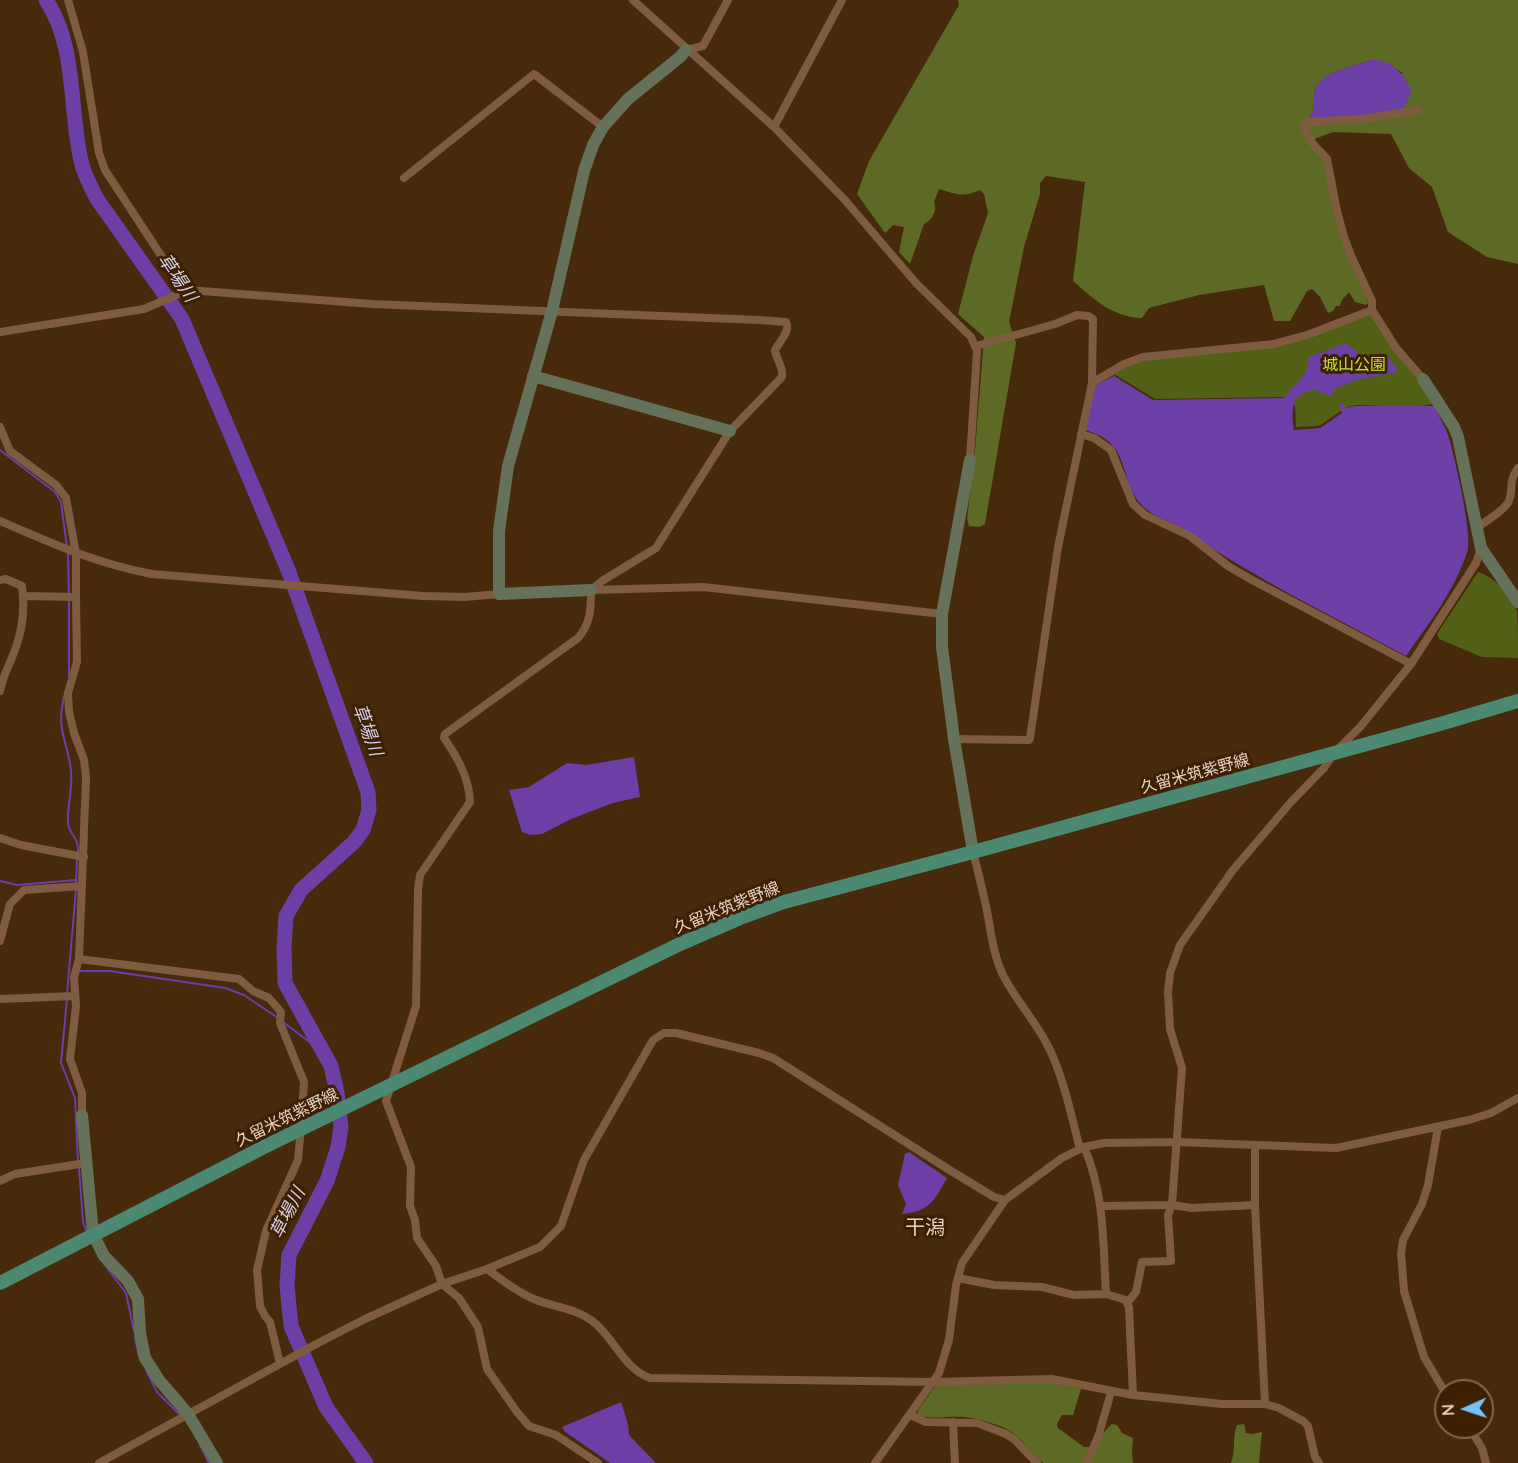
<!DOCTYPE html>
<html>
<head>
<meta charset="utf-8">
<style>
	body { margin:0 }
	#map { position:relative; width:1518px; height:1463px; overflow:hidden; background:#47290c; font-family:Quicksand,sans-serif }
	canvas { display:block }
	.north { position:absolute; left:1434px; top:1379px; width:60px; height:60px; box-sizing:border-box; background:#3d1f02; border:2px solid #81674f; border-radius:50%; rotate:267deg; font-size:16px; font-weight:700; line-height:24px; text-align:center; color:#e6d2c3 }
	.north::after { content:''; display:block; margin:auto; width:21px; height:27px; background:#73c1f6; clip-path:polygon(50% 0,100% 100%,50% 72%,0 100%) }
</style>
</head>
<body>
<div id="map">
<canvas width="1518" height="1463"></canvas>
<div class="north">N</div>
</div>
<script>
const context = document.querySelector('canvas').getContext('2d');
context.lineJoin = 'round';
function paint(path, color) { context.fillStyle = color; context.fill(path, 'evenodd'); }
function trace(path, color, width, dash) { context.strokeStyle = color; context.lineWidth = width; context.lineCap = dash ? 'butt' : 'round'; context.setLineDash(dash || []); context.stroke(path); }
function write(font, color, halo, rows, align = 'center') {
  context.font = font + ' Quicksand,"Noto Sans JP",sans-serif'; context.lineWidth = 6; context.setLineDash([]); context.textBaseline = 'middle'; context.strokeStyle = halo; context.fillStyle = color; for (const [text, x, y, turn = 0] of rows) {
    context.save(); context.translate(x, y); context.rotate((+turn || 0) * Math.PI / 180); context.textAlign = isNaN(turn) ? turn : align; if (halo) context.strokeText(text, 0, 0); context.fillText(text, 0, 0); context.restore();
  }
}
paint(new Path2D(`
	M1370 314 1417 377 1435 404 1413 407 1357 405 1347 407 1319 426 1296 427 1295 405 1284 397 1155 399 1114 374 1139 360 1236 350Z
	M1478 572C1494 577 1512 595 1517 611 1518 621 1518 646 1518 658L1482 657 1439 639 1437 634Z`), '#516014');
paint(new Path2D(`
	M958 0H1518V264L1487 257 1448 232 1432 187 1409 168 1391 134 1333 132 1309 141 1324 161 1368 303 1366 305 1355 302 1349 292 1342 300 1340 306H1336L1333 311 1328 313 1320 297 1312 289 1307 291 1290 321H1274L1264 285 1199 295 1149 308 1142 318C1112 317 1095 300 1073 281L1085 182 1046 176 1040 183V194L1024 247 1009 322 1016 343 985 524 979 527 969 526 967 519 975 451 984 337 958 314 973 256 988 213 984 194 980 190C963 198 956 194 939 189L934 202C938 210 932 220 924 224L910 264 899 252 904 227 893 225 885 233 857 194 869 161 959 5ZM1371 60C1383 60 1393 67 1403 73L1309 119C1317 109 1312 97 1316 87 1323 72 1357 65 1371 60Z
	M1051 1382 1081 1389 1073 1415H1062L1057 1424 1058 1428 1084 1447H1090C1099 1440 1104 1431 1112 1424L1117 1425 1122 1433 1133 1438 1132 1453 1133 1463H1043C1033 1454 1026 1445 1017 1436 1007 1426 977 1418 964 1417 947 1416 933 1420 917 1415L918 1410 936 1385Z
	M1244 1424 1246 1433 1252 1434 1262 1432 1259 1463H1231C1236 1450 1232 1437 1237 1425Z`), '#5c6a25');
paint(new Path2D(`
	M1371 60C1394 60 1402 73 1412 91L1403 110 1325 120 1309 119C1316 110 1312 98 1316 87 1322 72 1357 65 1371 60Z
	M1346 343 1363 357 1386 355 1397 368 1395 373 1359 379 1336 388 1330 396 1316 390C1291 391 1291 410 1294 430L1320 428 1342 413 1339 404 1343 403 1345 408 1355 406H1434C1439 416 1445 426 1448 435 1454 453 1472 533 1468 549 1456 589 1429 623 1406 656 1330 615 1253 577 1182 529 1171 521 1156 518 1146 509 1115 482 1136 444 1085 430L1094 386 1114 376 1153 400 1284 398 1306 372 1309 357Z
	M634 757 640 797 613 803 571 819 542 834 530 835 522 832 509 790 529 787 567 763 586 765Z
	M909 1152 947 1178C935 1200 929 1212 902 1214L906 1204 898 1185 905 1154Z
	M621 1402 628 1424 629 1435 656 1463H610L564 1431 562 1427Z`), '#6b3fa5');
trace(new Path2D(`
	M0 450 55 492 61 502 67 547
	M68 553 69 595
	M69 676V601
	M65 693C55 731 67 737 71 771 73 788 67 806 68 823 69 835 79 836 78 853
	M0 881 17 885 76 880
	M76 883 77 859
	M78 971H110L225 988 244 995 278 1018
	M67 994 76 889
	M67 999 61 1063 75 1098 78 1162
	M283 1022 323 1052
	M79 1168 83 1222 87 1233
	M104 1264 126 1293 134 1331
	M135 1337 139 1357
	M146 1370 157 1392 180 1415
	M200 1445 209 1463`), '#6b3fa5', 2);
trace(new Path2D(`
	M46 0C77 46 69 109 81 161 84 175 91 187 97 199L182 319 289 572 368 792 369 810 363 830 354 842 301 890 286 916 284 948 285 983 331 1066 337 1092 341 1127 338 1147 327 1181 289 1255 287 1286 291 1326 326 1407 366 1463`), '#6b3fa5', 15);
trace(new Path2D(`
	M68 0 83 52 99 153 105 170 162 257 188 290
	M633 0 774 127 844 199 916 283 971 337 977 351 970 460
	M686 50 703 46 728 0
	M1418 110 1363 119 1307 122 1304 127 1313 144 1327 159 1337 211 1344 237 1352 258 1372 301V310L1396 348 1423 379
	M774 127 842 0
	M404 178 534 74 603 127
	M0 332 144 309 188 290 372 304 759 320 786 322C791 330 780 341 775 350 776 360 784 367 782 377L730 431 656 548 602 581 591 590C591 609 591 623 578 638L445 734 444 738C458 758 469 778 470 802L420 875 418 890 416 1006 386 1101 411 1167 410 1206 415 1220 417 1238 436 1266 442 1284 459 1298 478 1327 487 1369 517 1412 529 1426 556 1435 598 1463
	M1092 383 1124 364 1143 357 1274 344 1307 335 1372 310
	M0 427 10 451 56 485 66 498 76 554V597L77 662 68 693 69 712 74 733 84 760 86 778 79 959 74 977 76 1006 70 1059 82 1093V1115
	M1081 434 1094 438 1111 450 1133 504 1145 515 1190 536 1228 566 1252 580 1411 664
	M0 521C50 543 98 564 152 574L423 596 465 597 499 594
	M1478 527C1487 520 1504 511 1509 501 1514 489 1507 484 1518 468
	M0 580 6 579 22 586C25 607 23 627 16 647 11 662 3 675 0 691
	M591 590 703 587 942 614
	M24 596 76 597
	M954 739 1029 740 1030 738 1058 547 1092 383 1093 319 1088 316 1077 315 1055 324 976 346
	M0 838 21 845 84 857
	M973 852C978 872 983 891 987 911 991 932 993 953 1002 973 1015 1000 1036 1021 1049 1048 1064 1079 1071 1115 1080 1149
	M0 941 10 904 24 890 82 886
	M79 959 239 979 253 991 269 998 281 1012 280 1023 304 1082 300 1138 298 1160 266 1231 257 1270 260 1306 265 1316 270 1322 280 1363
	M0 999 75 996
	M1438 1127 1428 1185 1422 1204 1403 1240 1401 1253 1404 1291 1424 1357 1446 1394
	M1255 1146V1205L1265 1404
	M1084 1147C1105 1194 1103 1245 1106 1294
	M0 1181 15 1174 86 1163
	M1101 1206 1172 1205 1192 1208 1255 1205
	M487 1269C502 1280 517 1292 534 1299 553 1307 574 1308 591 1320 613 1335 623 1369 650 1378L933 1382 1052 1379 1133 1395 1222 1404H1265L1279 1408 1303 1421 1308 1426 1315 1457 1319 1463
	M958 1278 994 1285 1042 1287 1074 1295 1106 1294 1126 1300 1129 1308 1133 1395
	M1128 1302 1136 1292 1142 1262 1171 1261 1168 1215 1172 1205 1182 1068 1170 1029 1168 992 1170 973 1180 945 1233 870 1291 802 1324 768 1334 753 1361 726 1411 664 1476 563 1481 548
	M910 1415 926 1422 977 1423 1006 1434 1014 1439 1037 1463
	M953 1422 955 1463
	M1469 1427 1482 1448 1486 1463
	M99 1463 320 1342 365 1319 442 1284 487 1269 540 1247 561 1226 584 1160 653 1040 664 1033H676L759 1053 773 1058 948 1169 994 1197 1005 1200 1062 1158 1084 1147 1104 1143 1177 1142 1336 1148 1469 1120 1491 1113 1518 1098
	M875 1463 939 1373 949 1340 956 1285 962 1263 1005 1200
	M1087 1463 1099 1434 1111 1392`), '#7f5c40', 8);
trace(new Path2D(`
	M533 376 730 431
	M1423 379 1454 427 1458 437 1481 548 1518 602
	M970 460 942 614V647L954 739 973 852
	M591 590 499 594V531L508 466 552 311 584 171 593 145 603 127 628 99 680 57 686 50
	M82 1115 93 1234 104 1256 128 1281 138 1299 140 1333 145 1358 159 1380 188 1414 217 1463`), '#657259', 12);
trace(new Path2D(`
	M0 1283 266 1146 680 944 740 918 784 902 973 852 1440 724 1518 701`), '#4b8972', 14);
write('16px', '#c0e034', '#3d1f02', [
	["城山公園",1354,365]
]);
write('16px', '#e6d2c3', '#3d1f02', [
	["久留米筑紫野線",1195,774,-15],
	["久留米筑紫野線",727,908,-22],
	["久留米筑紫野線",287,1118,-26]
]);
write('italic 18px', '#d8cfea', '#3d1f02', [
	["草場川",177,278,56],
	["草場川",367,730,70],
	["草場川",288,1213,-63]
]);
write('20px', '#e6d2c3', '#3d1f02', [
	["干潟",925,1228]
]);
</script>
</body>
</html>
